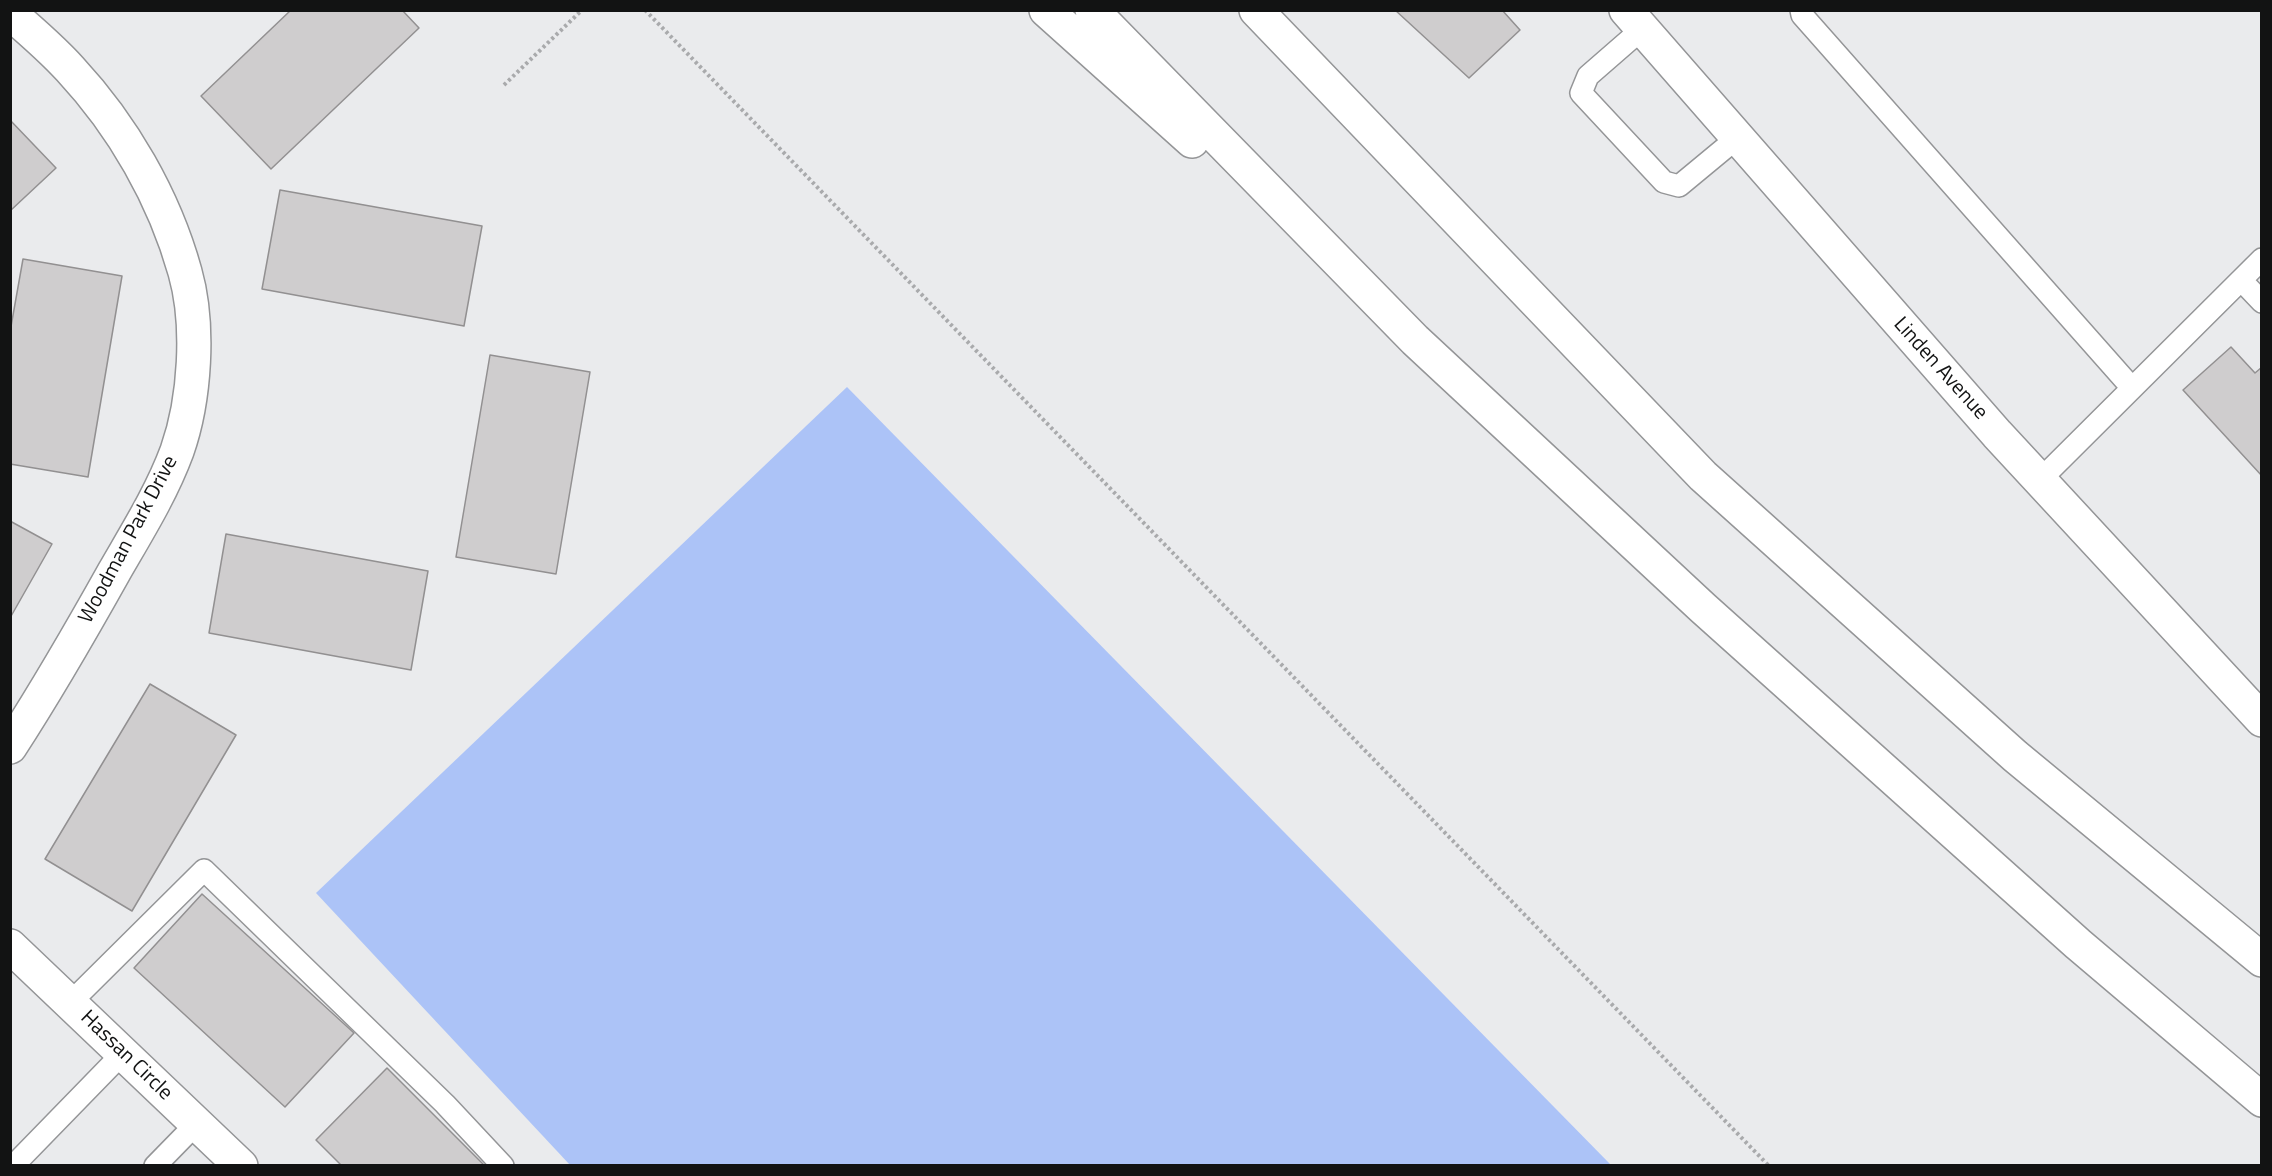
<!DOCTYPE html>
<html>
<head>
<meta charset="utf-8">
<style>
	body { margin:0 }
	#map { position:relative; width:2272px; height:1176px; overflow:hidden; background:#eaebed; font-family:"Titillium Web",sans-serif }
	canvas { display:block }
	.frame { position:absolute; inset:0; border:12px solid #121313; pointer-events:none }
</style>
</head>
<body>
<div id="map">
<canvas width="2272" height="1176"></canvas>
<div class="frame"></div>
</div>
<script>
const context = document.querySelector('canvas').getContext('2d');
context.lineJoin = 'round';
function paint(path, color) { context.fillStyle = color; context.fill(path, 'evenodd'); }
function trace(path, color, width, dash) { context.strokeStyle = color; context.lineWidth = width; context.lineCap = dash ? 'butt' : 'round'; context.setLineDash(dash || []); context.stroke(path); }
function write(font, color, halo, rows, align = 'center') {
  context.font = font + ' "Titillium Web",sans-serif'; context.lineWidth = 5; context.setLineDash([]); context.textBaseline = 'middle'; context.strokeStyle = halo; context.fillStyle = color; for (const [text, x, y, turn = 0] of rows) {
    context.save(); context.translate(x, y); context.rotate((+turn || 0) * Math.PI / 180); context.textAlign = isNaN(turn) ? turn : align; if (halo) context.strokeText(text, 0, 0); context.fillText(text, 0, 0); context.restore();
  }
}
paint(new Path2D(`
	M847 387 1611 1165H570L316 893Z`), '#acc3f7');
const building = new Path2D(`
	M291 10H402L419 28 271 169 201 96Z
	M1395 10H1502L1520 30 1469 78Z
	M10 120 56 168 10 211Z
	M280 190 482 226 464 326 262 289Z
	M23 259 122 276 88 477 10 464V332Z
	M2231 347 2255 373 2262 367V476L2183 390Z
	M490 355 590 372 556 574 456 557Z
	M10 521 52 544 10 618Z
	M226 534 428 571 411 670 209 633Z
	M150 684 236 735 132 911 45 859Z
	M202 894 354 1033 285 1107 134 968Z
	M387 1068 485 1166H342L316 1140Z`);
paint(building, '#cfcdce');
trace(building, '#929091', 1.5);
const service = new Path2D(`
	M1801 10 1802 15 2132 388
	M1642 29 1588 76 1581 93 1664 182 1679 186 1737 138
	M2241 280 2262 302
	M2039 481 2262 259
	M70 1003 204 870 445 1104 503 1166
	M13 1166 123 1053
	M155 1166 197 1123`);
const minor = new Path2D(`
	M10 13C31 31 52 49 70 69 123 126 164 197 185 272 200 325 195 400 177 451 161 494 137 532 114 572 81 631 47 690 10 747
	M10 946 241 1166`);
const secondary = new Path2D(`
	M1626 10 1997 434 2262 720`);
const motorway = new Path2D(`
	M1046 10 1192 141
	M1092 10 1415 340 1703 608 2078 944 2262 1100
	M1256 10 1703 476 2015 756 2262 960`);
trace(service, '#949597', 24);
trace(minor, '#949597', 36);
trace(secondary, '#949597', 36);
trace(motorway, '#949597', 36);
trace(new Path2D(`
	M645 10 1769 1166
	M504 85 582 10`), '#a9aaac', 4, [3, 3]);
trace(service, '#fff', 21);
trace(minor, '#fff', 33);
trace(secondary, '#fff', 33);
trace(motorway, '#fff', 33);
write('21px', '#121313', '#fff', [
	["Linden Avenue",1940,369,48],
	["Woodman Park Drive",129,540,-62],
	["Hassan Circle",126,1056,44]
]);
</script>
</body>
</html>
